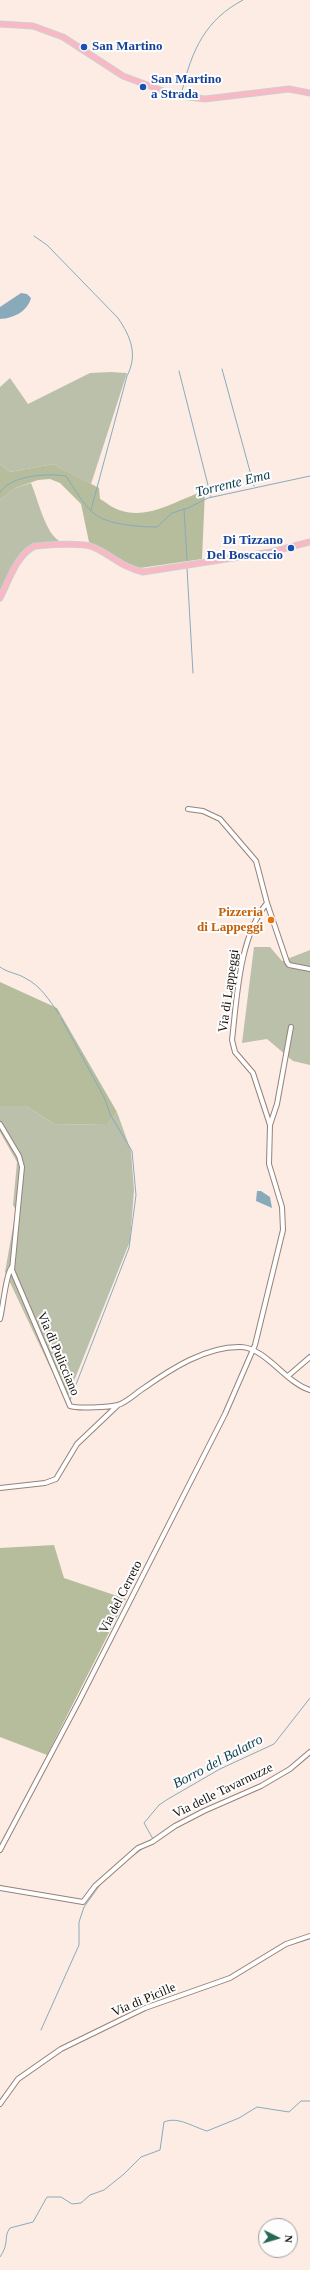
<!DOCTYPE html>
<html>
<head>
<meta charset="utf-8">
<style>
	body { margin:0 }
	#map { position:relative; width:310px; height:2270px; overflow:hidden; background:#fdece4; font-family:Georgia,serif }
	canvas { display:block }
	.north { position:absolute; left:258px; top:2218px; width:40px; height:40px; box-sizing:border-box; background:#fdfdfd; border:1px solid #a19e9d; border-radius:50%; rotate:95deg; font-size:11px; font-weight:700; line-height:16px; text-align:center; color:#16100c }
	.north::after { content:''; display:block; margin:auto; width:14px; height:18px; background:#276754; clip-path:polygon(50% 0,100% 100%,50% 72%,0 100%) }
</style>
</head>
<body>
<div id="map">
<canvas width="310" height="2270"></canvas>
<div class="north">N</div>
</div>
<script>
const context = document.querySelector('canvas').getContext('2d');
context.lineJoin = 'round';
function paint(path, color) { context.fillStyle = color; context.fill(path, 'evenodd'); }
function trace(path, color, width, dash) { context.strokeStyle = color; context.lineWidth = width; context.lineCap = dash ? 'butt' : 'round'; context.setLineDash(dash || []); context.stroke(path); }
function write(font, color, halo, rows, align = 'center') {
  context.font = font + ' Georgia,serif'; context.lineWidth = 4; context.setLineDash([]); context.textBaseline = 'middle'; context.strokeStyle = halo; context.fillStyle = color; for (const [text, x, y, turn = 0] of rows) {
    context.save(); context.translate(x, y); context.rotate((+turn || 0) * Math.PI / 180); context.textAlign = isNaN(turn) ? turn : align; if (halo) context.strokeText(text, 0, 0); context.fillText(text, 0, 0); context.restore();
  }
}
paint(new Path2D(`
	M111 372 127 373 91 484 53 464 10 472 0 464V387L10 378 28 404 90 373Z
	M31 483C38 499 45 534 61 542 15 540 20 559 0 591V500L15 488Z
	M254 947H270L282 961 310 950V1065L293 1061 267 1039 242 1043Z
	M0 1106H26L54 1124 107 1125 117 1112 131 1151 134 1190 130 1241 66 1401 5 1272 16 1210 13 1205 17 1162 0 1132Z`), '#bbc0aa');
paint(new Path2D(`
	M0 464 10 472 53 464 99 488 100 499C106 502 112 508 119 510 149 521 177 499 205 491L202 559 140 568 128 565 89 542 81 504 60 483 50 479 38 480 15 488 0 500Z
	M0 982 57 1008 117 1112 107 1125 54 1124 26 1106H0Z
	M54 1545 64 1578 126 1599 47 1755 0 1737V1548Z`), '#b6bd9d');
paint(new Path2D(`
	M21 293 27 294 31 298C27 312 14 318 0 319V307Z
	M257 1191H261L270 1197 272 1208 256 1201Z`), '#8ab');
trace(new Path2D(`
	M182 91C192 50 205 20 243 0
	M34 236 47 245 118 318C131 337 138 355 127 376L91 510
	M222 369 254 486
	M179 371 211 497
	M0 492C12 475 47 473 66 476 75 489 85 509 99 517 114 525 140 527 157 527L172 513 188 508 208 498 310 476
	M184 509 187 560
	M187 568 193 673
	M0 967C8 973 17 973 25 978 41 986 49 1000 59 1014
	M61 1018 104 1097 111 1116 132 1151 136 1195 129 1248 70 1400
	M153 1839 144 1823 159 1805 168 1799 220 1769 274 1744 310 1698
	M127 1860 142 1849
	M41 2030 79 1945V1922L84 1907 102 1882
	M0 2257C10 2243 3 2237 10 2228L33 2222 47 2197H61L72 2204 81 2203 90 2195 104 2190 124 2174 141 2157 160 2150 164 2122C178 2116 193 2127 207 2131L239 2118 257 2107 289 2112 301 2101H310`), '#8ab', 1);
const minor = new Path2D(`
	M188 809 203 811 220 819 256 861 267 903 287 962 289 965 310 969
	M0 1124 19 1156 22 1167 12 1270 70 1406C77 1409 110 1407 118 1405 127 1402 136 1393 144 1388 171 1369 206 1346 241 1347 266 1348 286 1383 310 1390
	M270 1125 277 1104 291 1027
	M0 1319C3 1307 6 1273 12 1267
	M288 1376 310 1357
	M0 1488 45 1483 56 1479 77 1444 118 1405
	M0 1850 79 1701 225 1414 255 1345 283 1230 282 1207 269 1164 270 1125 253 1073 235 1052 232 1040C237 998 239 937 267 903
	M0 1888 83 1902 95 1886 138 1848 152 1842 175 1826 204 1811 261 1786 290 1769 310 1752
	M0 2104 18 2079 61 2049 145 2008 230 1978 286 1944 310 1936`);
const major = new Path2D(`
	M0 24 33 26 63 37 123 76 174 95 205 99 289 89 310 93
	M0 598C9 581 16 555 35 546 49 545 80 542 93 547 112 555 121 567 143 572L271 552 310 542`);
trace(minor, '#958279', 6);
trace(major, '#d0cfce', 7);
trace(minor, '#fff', 4);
trace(major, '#f8b8c5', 5);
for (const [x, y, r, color] of [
	[84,47,4,"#1a4fb4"],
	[143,87,4,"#1a4fb4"],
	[291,548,4,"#1a4fb4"],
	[271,920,4,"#e8710a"]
]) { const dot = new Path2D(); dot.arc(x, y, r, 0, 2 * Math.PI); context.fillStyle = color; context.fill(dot); trace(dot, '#fdfdfd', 1.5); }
write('bold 13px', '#164399', '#fdfdfd', [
	["San Martino",92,47],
	["San Martino",151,80],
	["a Strada",151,95],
	["Di Tizzano",283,541,"right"],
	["Del Boscaccio",283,556,"right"]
], 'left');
write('bold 13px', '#c56008', '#fdfdfd', [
	["Pizzeria",263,913],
	["di Lappeggi",263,928]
], 'right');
write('13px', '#16100c', '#fdfdfd', [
	["Via di Lappeggi",229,991,-82],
	["Via di Pulicciano",58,1354,67],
	["Via del Cerreto",121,1597,-63],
	["Via delle Tavarnuzze",223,1791,-26],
	["Via di Picille",144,2000,-23]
]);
write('italic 14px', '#0b3c4f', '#fdfdfd', [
	["Torrente Ema",233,484,-14],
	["Borro del Balatro",218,1762,-28]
]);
</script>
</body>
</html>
